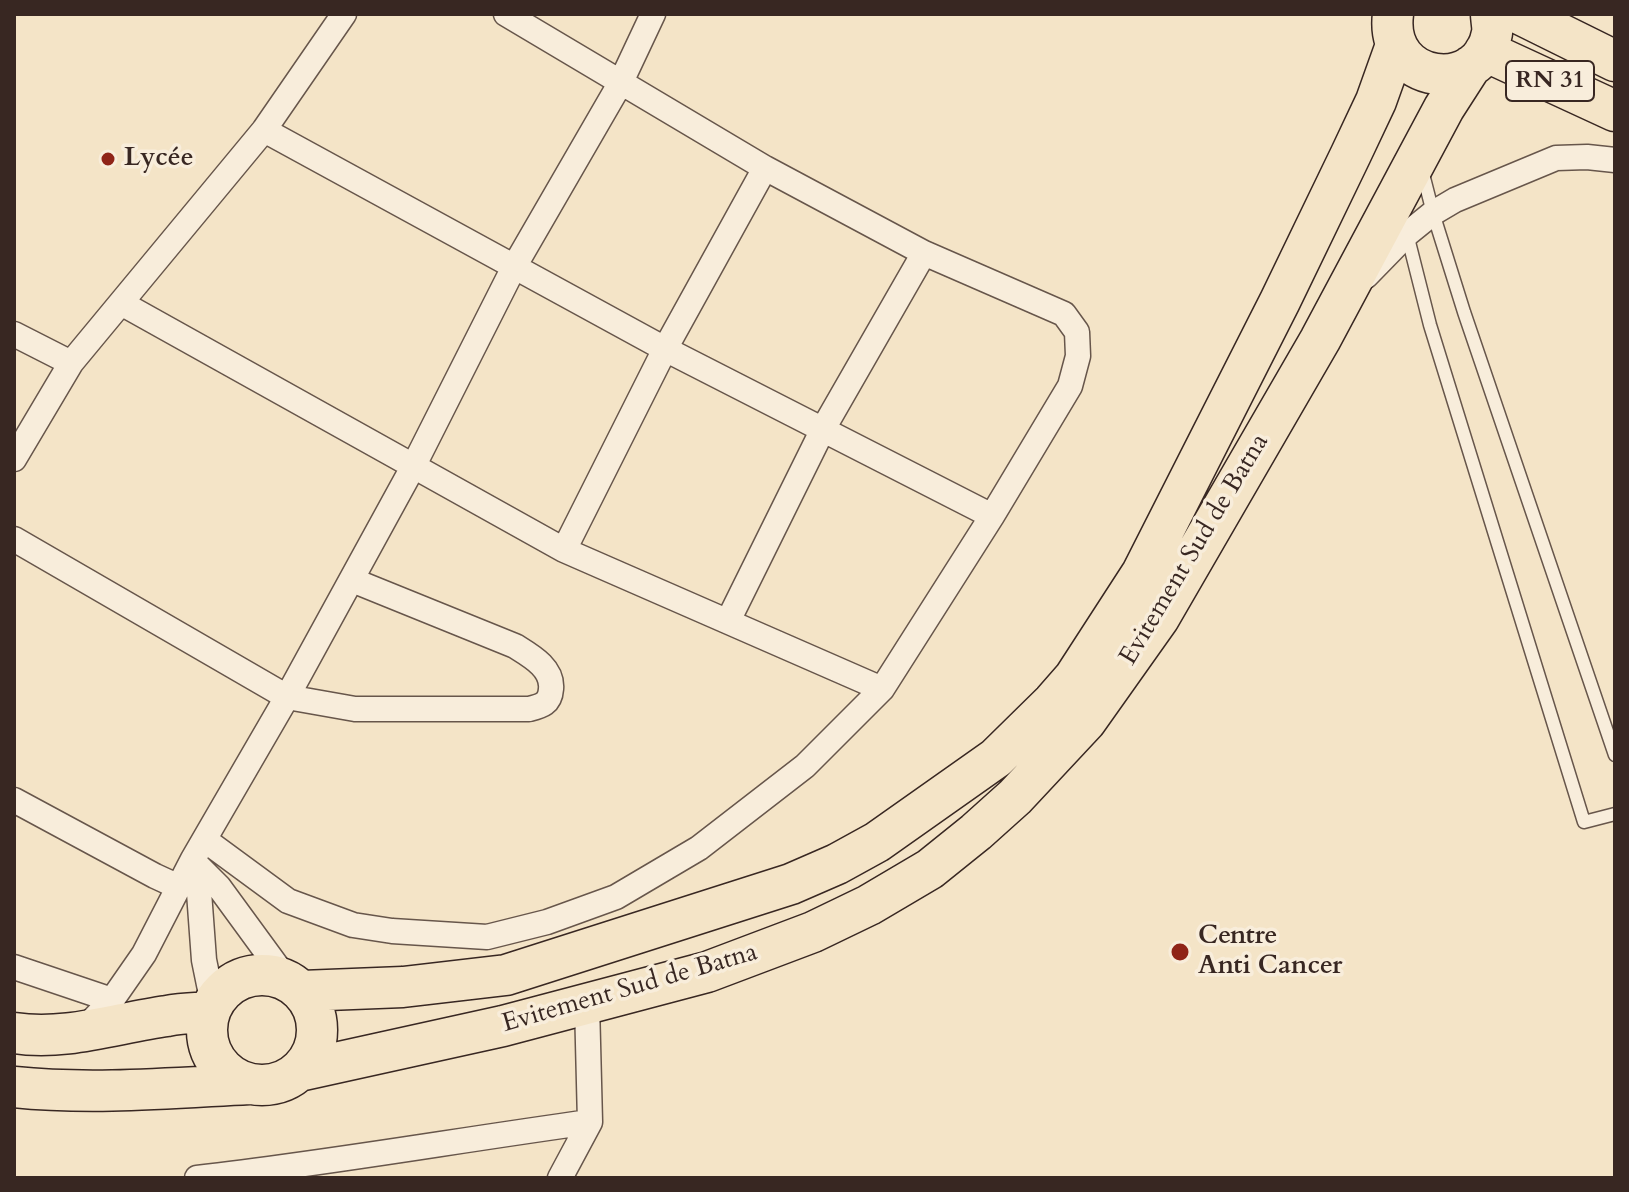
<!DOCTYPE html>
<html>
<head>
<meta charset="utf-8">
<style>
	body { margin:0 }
	#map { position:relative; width:1629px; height:1192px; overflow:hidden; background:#f4e4c7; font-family:Cardo,serif }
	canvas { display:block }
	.frame { position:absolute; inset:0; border:16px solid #382722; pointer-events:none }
</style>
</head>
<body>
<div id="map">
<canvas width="1629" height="1192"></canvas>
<div class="frame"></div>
</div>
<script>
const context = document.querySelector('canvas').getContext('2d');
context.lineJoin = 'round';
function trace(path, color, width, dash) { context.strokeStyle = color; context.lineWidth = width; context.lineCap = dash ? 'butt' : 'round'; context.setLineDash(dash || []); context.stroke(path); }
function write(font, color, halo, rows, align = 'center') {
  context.font = font + ' Cardo,serif'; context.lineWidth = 7; context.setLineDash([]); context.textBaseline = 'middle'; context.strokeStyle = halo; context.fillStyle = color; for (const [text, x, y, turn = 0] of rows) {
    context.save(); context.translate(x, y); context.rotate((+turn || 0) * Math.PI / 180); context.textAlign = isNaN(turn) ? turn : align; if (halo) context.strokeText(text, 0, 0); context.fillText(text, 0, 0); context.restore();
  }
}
const service = new Path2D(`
	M1422 170 1433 213 1464 312 1615 755
	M1407 234 1430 325 1584 822 1615 814`);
const minor = new Path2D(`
	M264 130 665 349 992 516
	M1366 276 1407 234 1433 213 1455 200 1556 158 1587 157 1615 160
	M121 303 564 550 882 689
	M14 334 71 363
	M14 459 71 363 264 130 344 14
	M14 539 287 697 355 709H529C541 706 550 704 551 689 553 668 531 656 515 646L352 580
	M564 550 665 349 765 168
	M728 621 823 429 924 253
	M14 800 155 876 179 887
	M205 840 288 901 353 925 392 931 487 937 547 922 616 897 699 848 805 766 882 689 992 516 1070 386 1078 356 1077 332 1064 314 924 253 765 168 506 14
	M197 865 219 887 287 980
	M14 967 112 1000
	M213 1004 204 960 197 865 193 859 287 697 413 467 514 267 621 82 653 14
	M85 1028 112 1000 144 954 193 859
	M197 1178C329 1163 459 1140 590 1122L587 1004
	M560 1178 590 1122`);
const trunk = new Path2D(`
	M1393 14C1384 85 1481 96 1492 33 1493 27 1491 20 1491 14
	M1520 14 1615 61
	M1485 51 1615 111
	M207 1030a55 55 0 1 1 110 0a55 55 0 1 1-110 0Z
	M302 991 403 987 506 975 791 884 837 864 877 842 996 758 1053 702 1074 678 1142 573 1280 301 1351 154 1376 101 1396 45
	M14 1033C66 1041 116 1023 167 1016 181 1013 196 1013 210 1012
	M299 1071 503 1026 707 972 813 932 869 905 930 869 976 832 1015 797 1086 721 1159 618 1320 340 1444 108 1471 66
	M14 1087C92 1095 171 1088 249 1084`);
trace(service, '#67564b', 15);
trace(minor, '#67564b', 27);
trace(trunk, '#382722', 43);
trace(service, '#f8eddb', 12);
trace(minor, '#f8eddb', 24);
trace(trunk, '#f4e4c7', 40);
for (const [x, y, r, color] of [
	[108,159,8,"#8f2418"],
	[1180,952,10,"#8f2418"]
]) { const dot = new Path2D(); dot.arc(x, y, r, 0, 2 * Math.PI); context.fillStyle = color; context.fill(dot); trace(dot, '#f8eddb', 3); }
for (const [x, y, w] of [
	[1550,81,88]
]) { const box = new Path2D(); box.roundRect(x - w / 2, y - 20, w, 40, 6); context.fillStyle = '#f8eddb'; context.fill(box); trace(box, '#382722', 2); }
write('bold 24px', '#382722', null, [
	["RN 31",1550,81]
]);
write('bold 26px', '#382722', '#f8eddb', [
	["Lycée",124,159],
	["Centre",1198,937],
	["Anti Cancer",1198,967]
], 'left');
write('26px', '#382722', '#f8eddb', [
	["Evitement Sud de Batna",1195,550,-59],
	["Evitement Sud de Batna",630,989,-16]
]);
</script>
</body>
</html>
